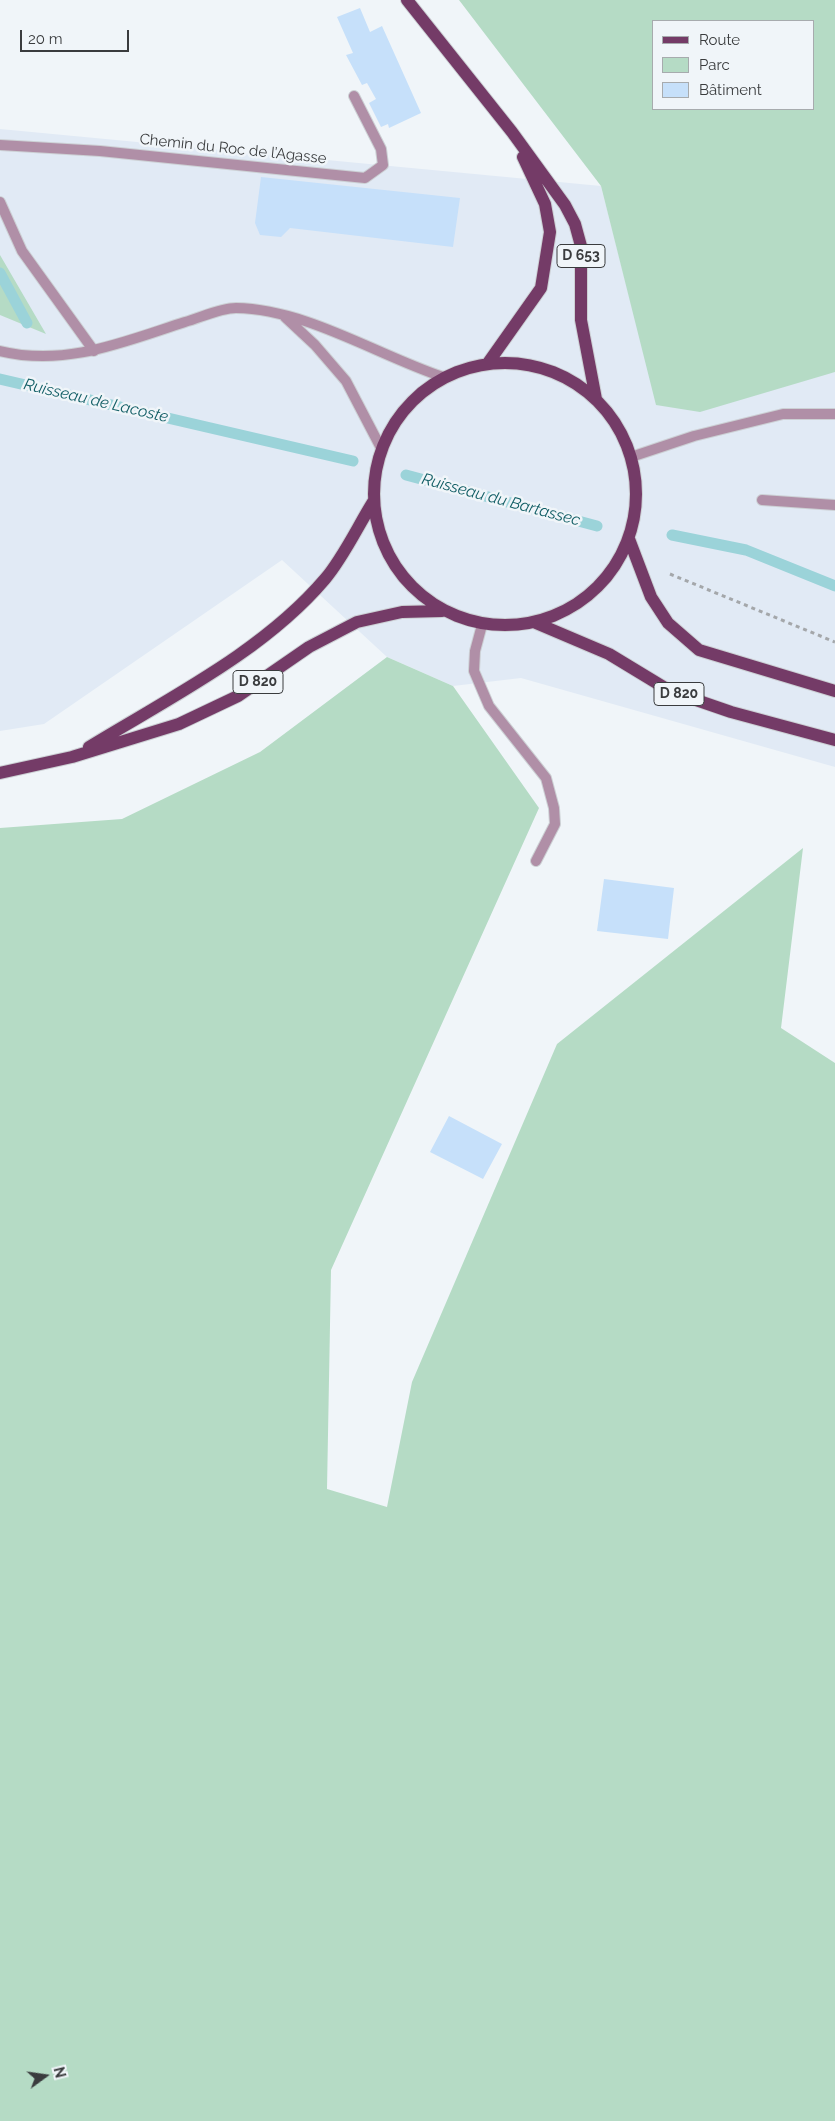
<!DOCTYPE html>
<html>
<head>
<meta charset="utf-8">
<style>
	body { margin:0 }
	#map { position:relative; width:835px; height:2121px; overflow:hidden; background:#f0f5f9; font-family:Raleway,sans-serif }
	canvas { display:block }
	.legend { position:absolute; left:652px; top:20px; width:162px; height:90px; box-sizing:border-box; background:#f0f5f9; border:1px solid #a7abae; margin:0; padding:6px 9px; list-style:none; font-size:15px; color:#3a3c3e }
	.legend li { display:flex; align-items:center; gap:10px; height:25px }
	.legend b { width:25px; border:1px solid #a7abae }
	.north { position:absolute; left:20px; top:2051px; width:50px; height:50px; -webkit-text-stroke:4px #f0f5f9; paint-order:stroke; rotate:76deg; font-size:14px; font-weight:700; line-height:20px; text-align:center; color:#3a3c3e }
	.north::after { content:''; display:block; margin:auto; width:18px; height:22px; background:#3a3c3e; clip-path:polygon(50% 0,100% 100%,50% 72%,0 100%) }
	.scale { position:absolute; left:20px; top:30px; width:109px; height:22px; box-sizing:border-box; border:2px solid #3a3c3e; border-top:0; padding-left:6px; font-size:15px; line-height:18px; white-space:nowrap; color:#3a3c3e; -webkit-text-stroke:4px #f0f5f9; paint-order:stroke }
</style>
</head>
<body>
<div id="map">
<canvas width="835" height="2121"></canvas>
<ul class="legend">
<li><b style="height:6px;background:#743b67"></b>Route</li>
<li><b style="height:14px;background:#b5dbc5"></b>Parc</li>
<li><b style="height:14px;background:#c6e0fa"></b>Bâtiment</li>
</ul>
<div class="north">N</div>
<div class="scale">20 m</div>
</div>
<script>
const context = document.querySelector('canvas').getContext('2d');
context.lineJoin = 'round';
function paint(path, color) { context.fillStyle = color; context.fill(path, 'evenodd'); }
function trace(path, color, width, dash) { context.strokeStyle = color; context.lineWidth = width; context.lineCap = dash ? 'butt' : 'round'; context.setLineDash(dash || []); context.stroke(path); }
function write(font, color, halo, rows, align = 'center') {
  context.font = font + ' Raleway,sans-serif'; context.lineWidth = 5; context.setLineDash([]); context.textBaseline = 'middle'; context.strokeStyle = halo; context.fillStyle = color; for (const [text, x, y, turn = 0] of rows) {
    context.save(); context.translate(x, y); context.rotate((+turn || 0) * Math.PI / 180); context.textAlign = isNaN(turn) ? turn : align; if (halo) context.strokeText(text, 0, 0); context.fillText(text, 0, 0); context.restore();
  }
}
paint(new Path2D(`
	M0 129 601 186 657 404 835 372V767L521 678 453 686 387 657 282 560 44 724 0 731Z`), '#e1eaf5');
paint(new Path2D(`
	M459 0H835V372L700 412 656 405 601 186ZM654 21H814V109H654Z
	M0 255 46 334 0 315Z
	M387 657 453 686 539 808 331 1270 327 1489 387 1507 412 1382 557 1044 803 848 781 1028 835 1063V2121H0V828L122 819 260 752Z`), '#b5dbc5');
trace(new Path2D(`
	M0 273 27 323
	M0 379 353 461
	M406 475 597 526
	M672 535 746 550 835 586`), '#9bd3d9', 11);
paint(new Path2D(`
	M360 8 370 32 382 26 421 113 389 128 388 124 381 127 369 103 376 99 367 83 362 85 346 55 353 53 337 17Z
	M261 177 460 198 453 247 290 228 281 237 260 235 255 223Z
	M604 879 674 888 668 939 597 931Z
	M449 1116 502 1144 483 1179 430 1152Z`), '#c6e0fa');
const lane = new Path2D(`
	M0 145 100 151 365 178 383 165 381 149 354 96
	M0 202 22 251 94 351
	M762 500 835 505
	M482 625 475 651 474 671 489 706 546 778 554 808 555 824 536 861`);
const street = new Path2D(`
	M285 317 315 345 346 381 381 448
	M0 351C66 367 123 342 185 322 200 318 220 308 236 308 306 309 377 355 443 377
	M631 457 694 436 783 414H835`);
const primary = new Path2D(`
	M407 0 512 132 565 205 575 224 581 246V320L596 399
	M374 494a131 131 0 1 1 262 0a131 131 0 1 1-262 0Z
	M488 363 541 288 550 232 545 204 523 157
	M629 539 651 597 668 623 699 650 835 691
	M536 623 609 654 670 691 731 712 835 740
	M89 747C169 698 264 651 325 579 343 558 358 526 373 502
	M0 773 72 757 179 724 238 696 309 647 357 622 402 612 442 611`);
trace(lane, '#ccd0d4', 12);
trace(street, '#ccd0d4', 12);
trace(primary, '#ccd0d4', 14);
trace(new Path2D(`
	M670 574 835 642`), '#a4a7aa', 3, [4, 4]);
trace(lane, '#b08fa7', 10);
trace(street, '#b08fa7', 10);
trace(primary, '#743b67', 12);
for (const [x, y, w] of [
	[581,256,48],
	[258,682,50],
	[679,694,50]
]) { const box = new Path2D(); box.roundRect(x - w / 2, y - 11.5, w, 23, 4); context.fillStyle = '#f0f5f9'; context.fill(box); trace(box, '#3a3c3e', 1); }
write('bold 14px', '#3a3c3e', null, [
	["D 653",581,256],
	["D 820",258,682],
	["D 820",679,694]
]);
write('15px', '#3a3c3e', '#f0f5f9', [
	["Chemin du Roc de l’Agasse",233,149,6]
]);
write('italic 16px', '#105d64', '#f0f5f9', [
	["Ruisseau de Lacoste",96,401,13],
	["Ruisseau du Bartassec",501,500,15]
]);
</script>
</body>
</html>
